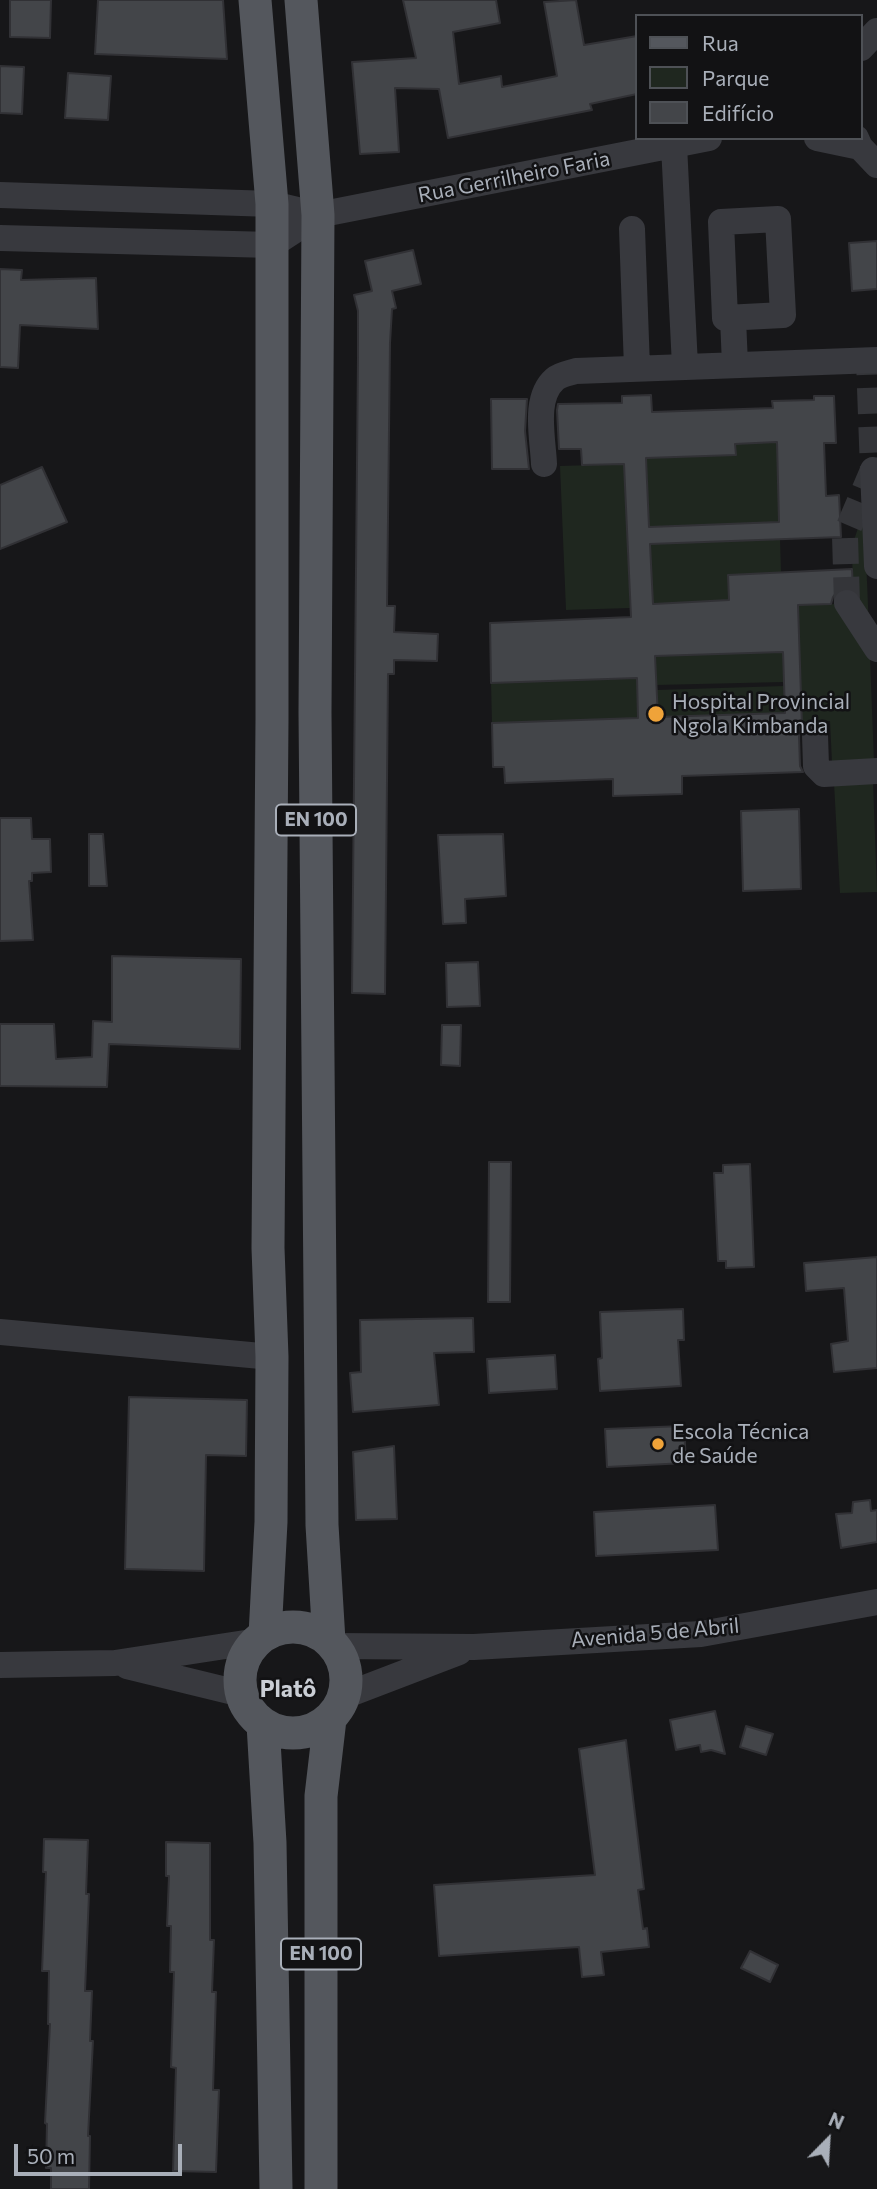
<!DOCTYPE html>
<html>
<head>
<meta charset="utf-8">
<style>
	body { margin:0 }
	#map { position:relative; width:877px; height:2189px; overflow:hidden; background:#171719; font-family:Commissioner,sans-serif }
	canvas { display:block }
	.legend { position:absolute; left:635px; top:14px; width:228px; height:126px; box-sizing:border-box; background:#121214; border:2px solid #4e5156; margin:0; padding:9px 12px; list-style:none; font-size:21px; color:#a9afb9 }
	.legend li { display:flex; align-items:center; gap:14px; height:35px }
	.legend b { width:35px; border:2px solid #4e5156 }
	.north { position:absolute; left:793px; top:2105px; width:70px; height:70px; -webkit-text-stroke:5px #121214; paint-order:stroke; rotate:24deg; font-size:19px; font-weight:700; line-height:28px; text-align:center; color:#a9afb9 }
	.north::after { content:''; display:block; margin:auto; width:24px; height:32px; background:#a9afb9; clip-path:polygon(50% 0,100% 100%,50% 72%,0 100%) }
	.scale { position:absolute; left:14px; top:2144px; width:168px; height:32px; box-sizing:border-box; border:4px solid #a9afb9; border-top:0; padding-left:9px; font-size:21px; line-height:24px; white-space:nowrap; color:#a9afb9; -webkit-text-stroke:5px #121214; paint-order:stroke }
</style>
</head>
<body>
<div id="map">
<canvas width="877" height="2189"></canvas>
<ul class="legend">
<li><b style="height:9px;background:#54575d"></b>Rua</li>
<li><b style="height:19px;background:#1f271f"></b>Parque</li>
<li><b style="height:19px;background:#434549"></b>Edifício</li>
</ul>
<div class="north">N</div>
<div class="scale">50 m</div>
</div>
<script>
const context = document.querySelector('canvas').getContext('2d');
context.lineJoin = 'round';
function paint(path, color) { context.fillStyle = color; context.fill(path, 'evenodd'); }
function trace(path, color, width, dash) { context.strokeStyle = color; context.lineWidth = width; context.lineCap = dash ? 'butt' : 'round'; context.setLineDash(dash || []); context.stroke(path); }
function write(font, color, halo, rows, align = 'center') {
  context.font = font + ' Commissioner,sans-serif'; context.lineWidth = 5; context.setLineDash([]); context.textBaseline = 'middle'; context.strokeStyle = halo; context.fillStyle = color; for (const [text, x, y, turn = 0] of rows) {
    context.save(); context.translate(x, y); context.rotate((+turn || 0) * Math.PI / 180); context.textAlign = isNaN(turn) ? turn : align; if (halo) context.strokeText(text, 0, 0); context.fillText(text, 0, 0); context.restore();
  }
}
paint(new Path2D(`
	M777 442 779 522 649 527 646 448 670 457 735 455V443Z
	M624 464 630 608 566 610 560 466Z
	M864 510 869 629 853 603 852 546Z
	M780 539 782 605 755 574 728 575 729 600 653 604 650 544Z
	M836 604 870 657 874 762 832 763 830 721 802 722 798 605Z
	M783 652 784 682 656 685 655 656Z
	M637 678 638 718 492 723 491 683Z
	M784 686 785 713 658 717 657 690Z
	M873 782 877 892 840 893 834 783Z`), '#1f271f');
const building = new Path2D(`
	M10 0H51L50 38 10 37Z
	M98 0H223L227 59 95 54Z
	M403 0H496L500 23 453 32 459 84 501 76 502 87 557 76 544 2 576 0 584 45 637 36V94L590 104 592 110 448 138 439 89 395 88 399 152 360 154 352 62 416 58Z
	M0 66 24 67 22 114 0 113Z
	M68 73 111 76 108 120 65 118Z
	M877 241V289L852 291 849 243Z
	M413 250 421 284 392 291 396 308 392 309 390 343 387 606H395L394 632 438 634 437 661 394 660V674H388L385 994 352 993 358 357V311L354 295 372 291 365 261Z
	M0 269 22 270 21 280 96 278 98 329 20 325 18 368 0 367Z
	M651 395 652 412 773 408 772 401 814 400V396H834L836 443H824L826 496 839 495 841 537 650 544 653 604 729 600 728 575 852 569 853 589 845 587 838 590 833 597 831 604 798 605 802 726 799 736 800 766 803 772 682 776V794L613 796V779L505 783 504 767H493L492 723 638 718 637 678 491 683 490 623 631 617 624 464 582 465 581 449H559L557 410 558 404 622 403V396ZM777 442 779 522 649 527 646 458 736 455 735 444ZM783 652 785 713 658 717 655 656Z
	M491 399H527L525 431 529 469H492Z
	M42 467 67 522 0 549V485Z
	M799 809 801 889 743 891 741 811Z
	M0 818H31L32 839H50L51 872 32 873V881H29L33 940 0 941Z
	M89 834H103L107 886H89Z
	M503 834 506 896 465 899 466 923 443 924 438 835Z
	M112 956 241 959 240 1049 109 1044 107 1087 0 1086V1024H54L56 1059 92 1057 93 1021 112 1022Z
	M478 962 480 1006 447 1007 446 963Z
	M442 1025H461L460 1066 441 1065Z
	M489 1162H511L510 1302H488Z
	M750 1164 754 1267 726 1268V1261H718L714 1173H723V1165Z
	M877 1257V1368L834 1372 831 1344 848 1341 844 1288 806 1291 804 1263Z
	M683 1309 684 1340H678L681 1386 600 1391 598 1359 602 1358 600 1312Z
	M473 1318 474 1352 434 1353 439 1405 353 1412 350 1373 361 1372 360 1320Z
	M555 1355 557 1389 489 1393 487 1359Z
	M129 1397 247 1400 246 1456 206 1455 204 1571 125 1569Z
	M684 1426 686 1463 607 1467 605 1429Z
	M394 1446 397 1519 356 1520 353 1452Z
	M870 1500 871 1511 877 1510V1542L841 1548 836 1514 852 1513 853 1502Z
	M715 1505 718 1550 596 1556 594 1512Z
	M715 1711 725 1754 711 1750 701 1752 700 1745 676 1750 670 1720Z
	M746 1726 773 1734 766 1755 740 1747Z
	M626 1740 644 1889 638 1890 643 1929 647 1928 649 1947 601 1952 604 1975 582 1977 579 1947 439 1956 434 1885 595 1875 579 1749Z
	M44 1839 88 1840 86 1894H89L85 1991H92L90 2041H93L88 2136H90L89 2189H51V2168H46L47 2124 45 2123 50 2024H48L49 1971H42L46 1872H43Z
	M166 1842 210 1843V1940H214L212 1992H216L213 2090H219L216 2172 173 2171 176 2068 171 2067 174 1972H170L171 1926H167L169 1876H166Z
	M750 1951 778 1965 770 1982 741 1968Z`);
paint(building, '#434549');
trace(building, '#313135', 2);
trace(new Path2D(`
	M847 603 845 536 873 470 869 361`), '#343539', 26, [26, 13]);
trace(new Path2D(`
	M861 48 877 31
	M817 138 860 147
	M856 138 860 147 877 165
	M674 145 685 366
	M0 195 272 204 318 215
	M778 219 783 315 725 318 721 222Z
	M632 229 637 368
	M0 238 272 245 318 215 709 138
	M733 318 735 365
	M544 464C543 438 533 398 555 379 561 374 570 373 576 371L877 360
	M873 470 877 566
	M847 603 877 649
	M815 735 816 766 824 774 877 771
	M0 1332 272 1357
	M334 1646 474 1647 701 1634 877 1602
	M0 1665 115 1663 258 1641
	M127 1666 242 1694
	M344 1696 459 1652`), '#38393e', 26);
trace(new Path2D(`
	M255 0 272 204V719L268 1248 272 1357 271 1522 265 1635
	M301 0 318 215 315 712 322 1525 329 1641
	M240 1680a53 53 0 1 1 106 0a53 53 0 1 1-106 0Z
	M263 1724 270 1843 276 2189
	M321 2189V1796L330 1719`), '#54575d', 33);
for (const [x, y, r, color] of [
	[656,714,9,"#efa339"],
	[658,1444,7,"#efa339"]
]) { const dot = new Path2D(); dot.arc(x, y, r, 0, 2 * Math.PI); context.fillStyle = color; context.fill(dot); trace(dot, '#121214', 2.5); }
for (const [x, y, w] of [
	[316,820,80],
	[321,1954,80]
]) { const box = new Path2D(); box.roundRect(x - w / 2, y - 15.5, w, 31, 5); context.fillStyle = '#121214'; context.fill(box); trace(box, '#a9afb9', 2); }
write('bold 19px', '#a9afb9', null, [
	["EN 100",316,820],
	["EN 100",321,1954]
]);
write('21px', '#a9afb9', '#121214', [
	["Rua Gerrilheiro Faria",514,177,-11],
	["Avenida 5 de Abril",655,1633,-5]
]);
write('21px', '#a9afb9', '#121214', [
	["Hospital Provincial",672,702],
	["Ngola Kimbanda",672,726],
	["Escola Técnica",672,1432],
	["de Saúde",672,1456]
], 'left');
write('bold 23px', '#caced5', '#121214', [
	["Platô",288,1689]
]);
</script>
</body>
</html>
